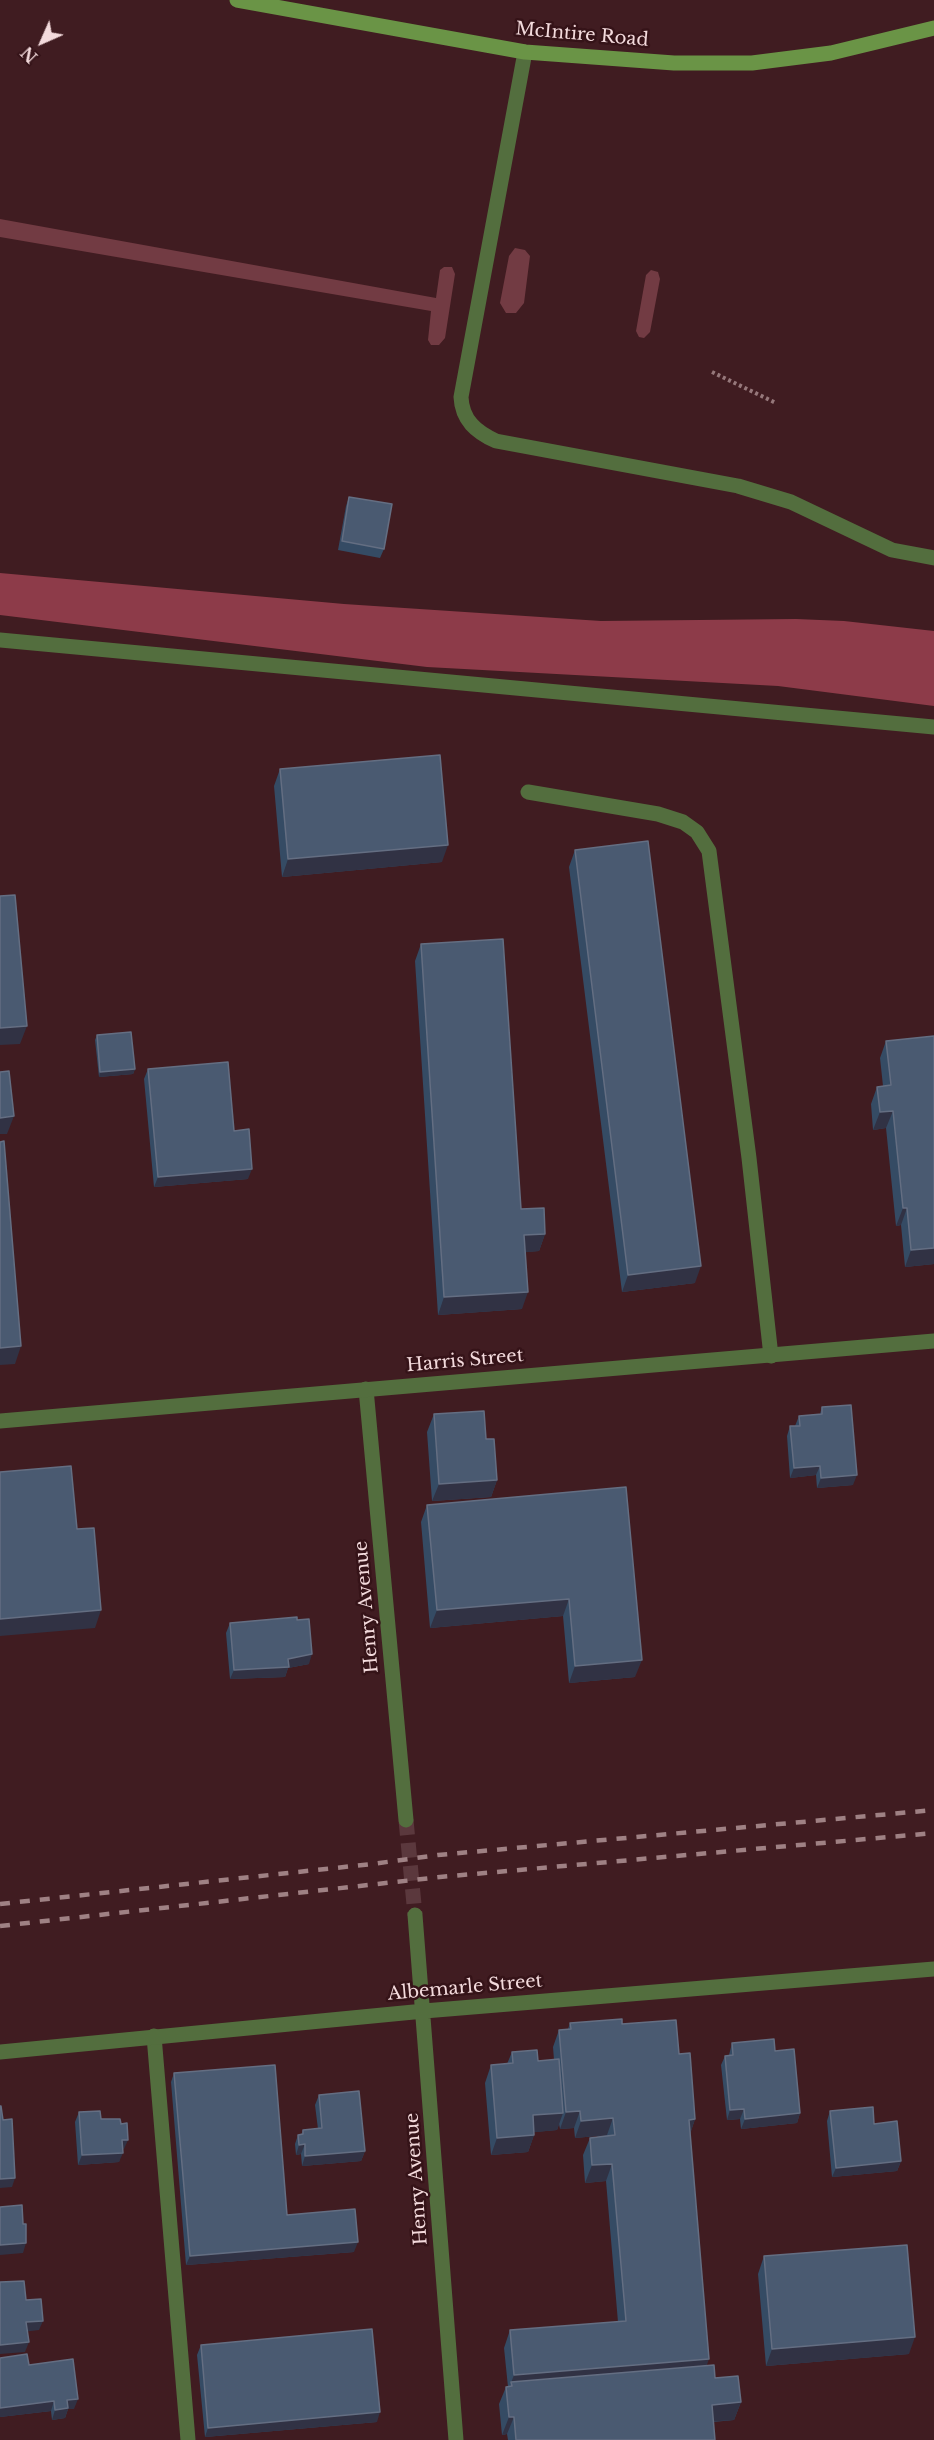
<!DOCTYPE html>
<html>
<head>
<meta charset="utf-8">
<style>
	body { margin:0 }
	#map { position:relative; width:934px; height:2440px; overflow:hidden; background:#401c21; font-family:"Libre Baskerville",serif }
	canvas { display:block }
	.north { position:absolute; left:12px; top:12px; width:60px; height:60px; -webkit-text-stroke:4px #351318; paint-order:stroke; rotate:225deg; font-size:16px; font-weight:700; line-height:24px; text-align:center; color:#f3dadc }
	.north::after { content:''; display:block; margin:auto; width:21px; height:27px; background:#f3dadc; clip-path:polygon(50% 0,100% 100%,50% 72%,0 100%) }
</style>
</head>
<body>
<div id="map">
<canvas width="934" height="2440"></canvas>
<div class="north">N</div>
</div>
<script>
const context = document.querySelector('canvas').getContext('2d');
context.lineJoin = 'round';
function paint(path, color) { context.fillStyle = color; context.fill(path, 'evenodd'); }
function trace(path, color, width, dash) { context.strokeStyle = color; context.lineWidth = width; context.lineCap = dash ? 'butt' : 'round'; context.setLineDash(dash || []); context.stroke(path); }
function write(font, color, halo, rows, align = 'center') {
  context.font = font + ' "Libre Baskerville",serif'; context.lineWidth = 5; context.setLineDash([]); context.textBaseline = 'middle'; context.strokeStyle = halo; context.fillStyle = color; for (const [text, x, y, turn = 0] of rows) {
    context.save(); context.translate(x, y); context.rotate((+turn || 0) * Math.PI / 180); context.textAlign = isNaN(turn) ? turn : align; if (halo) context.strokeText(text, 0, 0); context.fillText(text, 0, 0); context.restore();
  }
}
paint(new Path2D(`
	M0 219 436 298 440 270 444 267H452L455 274 445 338 439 345H431L428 340 431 311 0 237Z
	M515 248 525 250 530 256 524 303 516 313H506L500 303 509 256Z
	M651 270 658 272 660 279 650 332 644 338 639 337 636 331 646 275Z`), '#723b43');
paint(new Path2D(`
	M0 573 344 604 601 621 796 619 844 621 934 631V706L778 686 427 667 0 615Z`), '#8d3b49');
trace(new Path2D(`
	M406 1820 415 1915`), '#5b383d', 15, [15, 8]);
trace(new Path2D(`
	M712 372 776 403`), '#96787b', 4, [3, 3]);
trace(new Path2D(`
	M525 52 461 397C462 420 476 432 496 441L738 486 791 502 892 550 934 558
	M0 640 934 727
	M528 792 658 814 683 822 697 832 709 851 749 1158 771 1356
	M154 2036 188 2440`), '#536e3e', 15);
trace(new Path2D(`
	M366 1389 406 1820
	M415 1915 456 2440
	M0 2052 424 2011 934 1969`), '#536e3e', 15);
trace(new Path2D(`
	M0 1421 934 1341`), '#536e3e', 15);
trace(new Path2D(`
	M237 0 525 52 674 63H752L831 53 934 28`), '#6a9446', 15);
trace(new Path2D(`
	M0 1904 372 1864 438 1855 934 1810
	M0 1926 440 1877 934 1833`), '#9f8184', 4.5, [10, 10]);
paint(new Path2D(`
	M349 497 384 549 380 558 338 550 346 506Z
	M280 769 442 862 282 877 274 786Z
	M575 850 695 1283 622 1292 569 867Z
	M421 944 521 1209 545 1234 539 1251 525 1252 522 1309 438 1315 415 961Z
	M97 1035 135 1069 133 1074 99 1077 95 1040Z
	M934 1036V1264L905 1267 901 1225 896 1226 886 1128 873 1130 871 1104 877 1087 883 1086 880 1058 886 1041Z
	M148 1069 234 1131 248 1179 154 1187 144 1079Z
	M822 1407 853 1485 817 1488 816 1475 790 1478 787 1436 790 1426H795L799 1416 820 1414Z
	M434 1414 486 1439 497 1480 491 1497 432 1501 427 1432Z
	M626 1487 635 1677 569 1683 563 1616 430 1628 421 1522 427 1505Z
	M230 1623 309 1664 288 1668 285 1677 230 1679 226 1633Z
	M570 2023 622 2024 679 2054 695 2119 690 2134 707 2365 715 2378 741 2402 734 2420 713 2422 715 2440H508L507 2434 502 2435 499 2404 506 2387H508L504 2348 510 2330 618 2322 606 2181 585 2183 583 2155 590 2138 607 2135 575 2138 574 2128 560 2129 559 2124 557 2130 534 2132V2135L528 2152 491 2155 485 2083 491 2065 507 2064 512 2052 538 2061 554 2060 553 2047 559 2030 568 2029Z
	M732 2043 775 2051 800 2113 797 2123 741 2129 740 2119 727 2120 721 2065 725 2056 729 2055Z
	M174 2073 287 2215 354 2252 186 2265 171 2082Z
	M319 2095 365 2151 361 2161 302 2166 301 2154 296 2155 295 2144 298 2135H301L303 2130 318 2129 315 2105Z
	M830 2111 874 2124 901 2161 897 2171 832 2177 827 2121Z
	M79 2112 101 2119 121 2124 124 2149H122L119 2162 78 2165 75 2122Z
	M764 2256 909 2354 766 2366 758 2274Z
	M201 2345 377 2422 205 2437 197 2355Z
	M0 2358 29 2365 74 2409H68L65 2418 52 2420 51 2411 0 2417Z`), '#354b64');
paint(new Path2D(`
	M448 845 442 862 282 877 288 859Z
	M27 1026 20 1044 0 1045V1028Z
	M135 1069 133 1074 99 1077 100 1072Z
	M893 1111 886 1128 873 1130 880 1112Z
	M14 1116 7 1134H0V1118Z
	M252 1169 248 1179 154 1187 158 1177Z
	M903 1208H907L901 1225 896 1226Z
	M545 1234 539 1251 518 1253 524 1235Z
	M934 1248V1264L905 1267 911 1250Z
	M701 1266 695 1283 622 1292 628 1275Z
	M528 1292 522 1309 438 1315 444 1297Z
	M21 1346 15 1364 0 1365V1348Z
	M820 1466 816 1475 790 1478 794 1468Z
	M857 1475 853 1485 817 1488 821 1478Z
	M497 1480 491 1497 432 1501 439 1484Z
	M569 1599 563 1616 430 1628 437 1610Z
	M101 1610 95 1628 0 1636V1619Z
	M312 1654 309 1664 288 1668 285 1677 230 1679 234 1670Z
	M642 1660 635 1677 569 1683 575 1666Z
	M744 2109 740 2119 727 2120 730 2110Z
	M580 2111 574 2128 560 2129 566 2112Z
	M563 2113 557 2130 527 2133 533 2115Z
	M800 2113 797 2123 741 2129 745 2119Z
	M613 2118 607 2135 575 2138 581 2121Z
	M695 2119 689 2137V2120Z
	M534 2135 528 2152 491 2155 497 2138Z
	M122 2140H128L124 2149H118Z
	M305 2144 301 2154 296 2155 299 2145Z
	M365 2151 361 2161 302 2166 305 2156Z
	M123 2153 119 2162 78 2165 82 2155Z
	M901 2161 897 2171 832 2177 836 2168Z
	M612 2164 606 2181 585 2183 592 2165Z
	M15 2178 12 2187 0 2188V2179Z
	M358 2242 354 2252 186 2265 190 2256Z
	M26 2243 23 2253 0 2255V2245Z
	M43 2321 39 2330 23 2332 26 2322Z
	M915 2337 909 2354 766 2366 772 2349Z
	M29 2342 25 2352 0 2354V2345Z
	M709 2359 703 2376 512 2386 511 2383 514 2375Z
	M78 2399 74 2409H68L65 2418 52 2420 55 2410 67 2400Z
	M54 2401 51 2411 0 2417V2408Z
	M741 2402 734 2420 705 2422 712 2405Z
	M380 2412 377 2422 205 2437 208 2428Z
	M509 2417H514L507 2434 502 2435Z`), '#313244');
const building = new Path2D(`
	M349 497 392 504 384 549 342 541Z
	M440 755 448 845 288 859 280 769Z
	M648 841 701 1266 628 1275 575 850Z
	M15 895 27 1026 0 1028V896Z
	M503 939 521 1209 544 1208 545 1234 524 1235 528 1292 444 1297 421 944Z
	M131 1032 135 1069 100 1072 97 1035Z
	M934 1036V1248L911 1250 907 1208H903L893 1111 880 1112 877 1087 891 1085 886 1041Z
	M228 1062 234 1131 249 1129 252 1169 158 1177 148 1069Z
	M9 1071 14 1116 0 1118V1072Z
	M4 1141 21 1346 0 1348V1142Z
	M851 1405 857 1475 821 1478 820 1466 794 1468 790 1426H800L799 1416 822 1414V1407Z
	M484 1411 486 1439H494L497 1480 439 1484 434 1414Z
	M71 1466 77 1529 94 1528 101 1610 0 1619V1472Z
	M626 1487 642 1660 575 1666 569 1599 437 1610 427 1505Z
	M297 1617V1620L309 1619 312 1654 288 1659 289 1667 234 1670 230 1623Z
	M622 2019V2024L676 2020 679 2054 690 2053 695 2119 689 2120 709 2359 514 2375 510 2330 626 2321 612 2164 592 2165 590 2138 615 2135 613 2118 581 2121 580 2111 566 2112 559 2030 571 2029 570 2023Z
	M774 2039 775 2051 794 2049 800 2113 745 2119 744 2109 730 2110 725 2056 733 2055 732 2043Z
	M537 2050 538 2061 559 2059 563 2113 533 2115 534 2135 497 2138 491 2065 513 2063 512 2052Z
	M275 2065 287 2215 355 2209 358 2242 190 2256 174 2073Z
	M359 2091 365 2151 305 2156V2144L299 2145 298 2135 303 2134V2130L322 2128 319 2095Z
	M0 2106H1L3 2120 12 2119 15 2178 0 2179Z
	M873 2107 874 2124 897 2121 901 2161 836 2168 830 2111Z
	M100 2111 101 2119H120L121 2124 127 2123 128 2140H122L123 2153 82 2155 79 2112Z
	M22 2205 23 2224H26V2243L0 2245V2207Z
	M907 2245 915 2337 772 2349 764 2256Z
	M24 2281 26 2300 41 2299 43 2321 26 2322 29 2342 0 2345V2282Z
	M372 2329 380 2412 208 2428 201 2345Z
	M27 2354 29 2365 73 2359 78 2399 67 2400 68 2408 55 2410 54 2401 0 2408V2358Z
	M714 2365 715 2378 738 2376 741 2402 712 2405 715 2440H516L514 2417H509L506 2387 512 2386 511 2382Z`);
paint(building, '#4a5a71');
trace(building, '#646e82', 1.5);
write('18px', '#f3dadc', '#351318', [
	["McIntire Road",582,35,5],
	["Harris Street",465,1361,-5],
	["Henry Avenue",367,1607,-95],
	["Albemarle Street",465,1988,-5],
	["Henry Avenue",417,2179,-94]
]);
</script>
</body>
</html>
